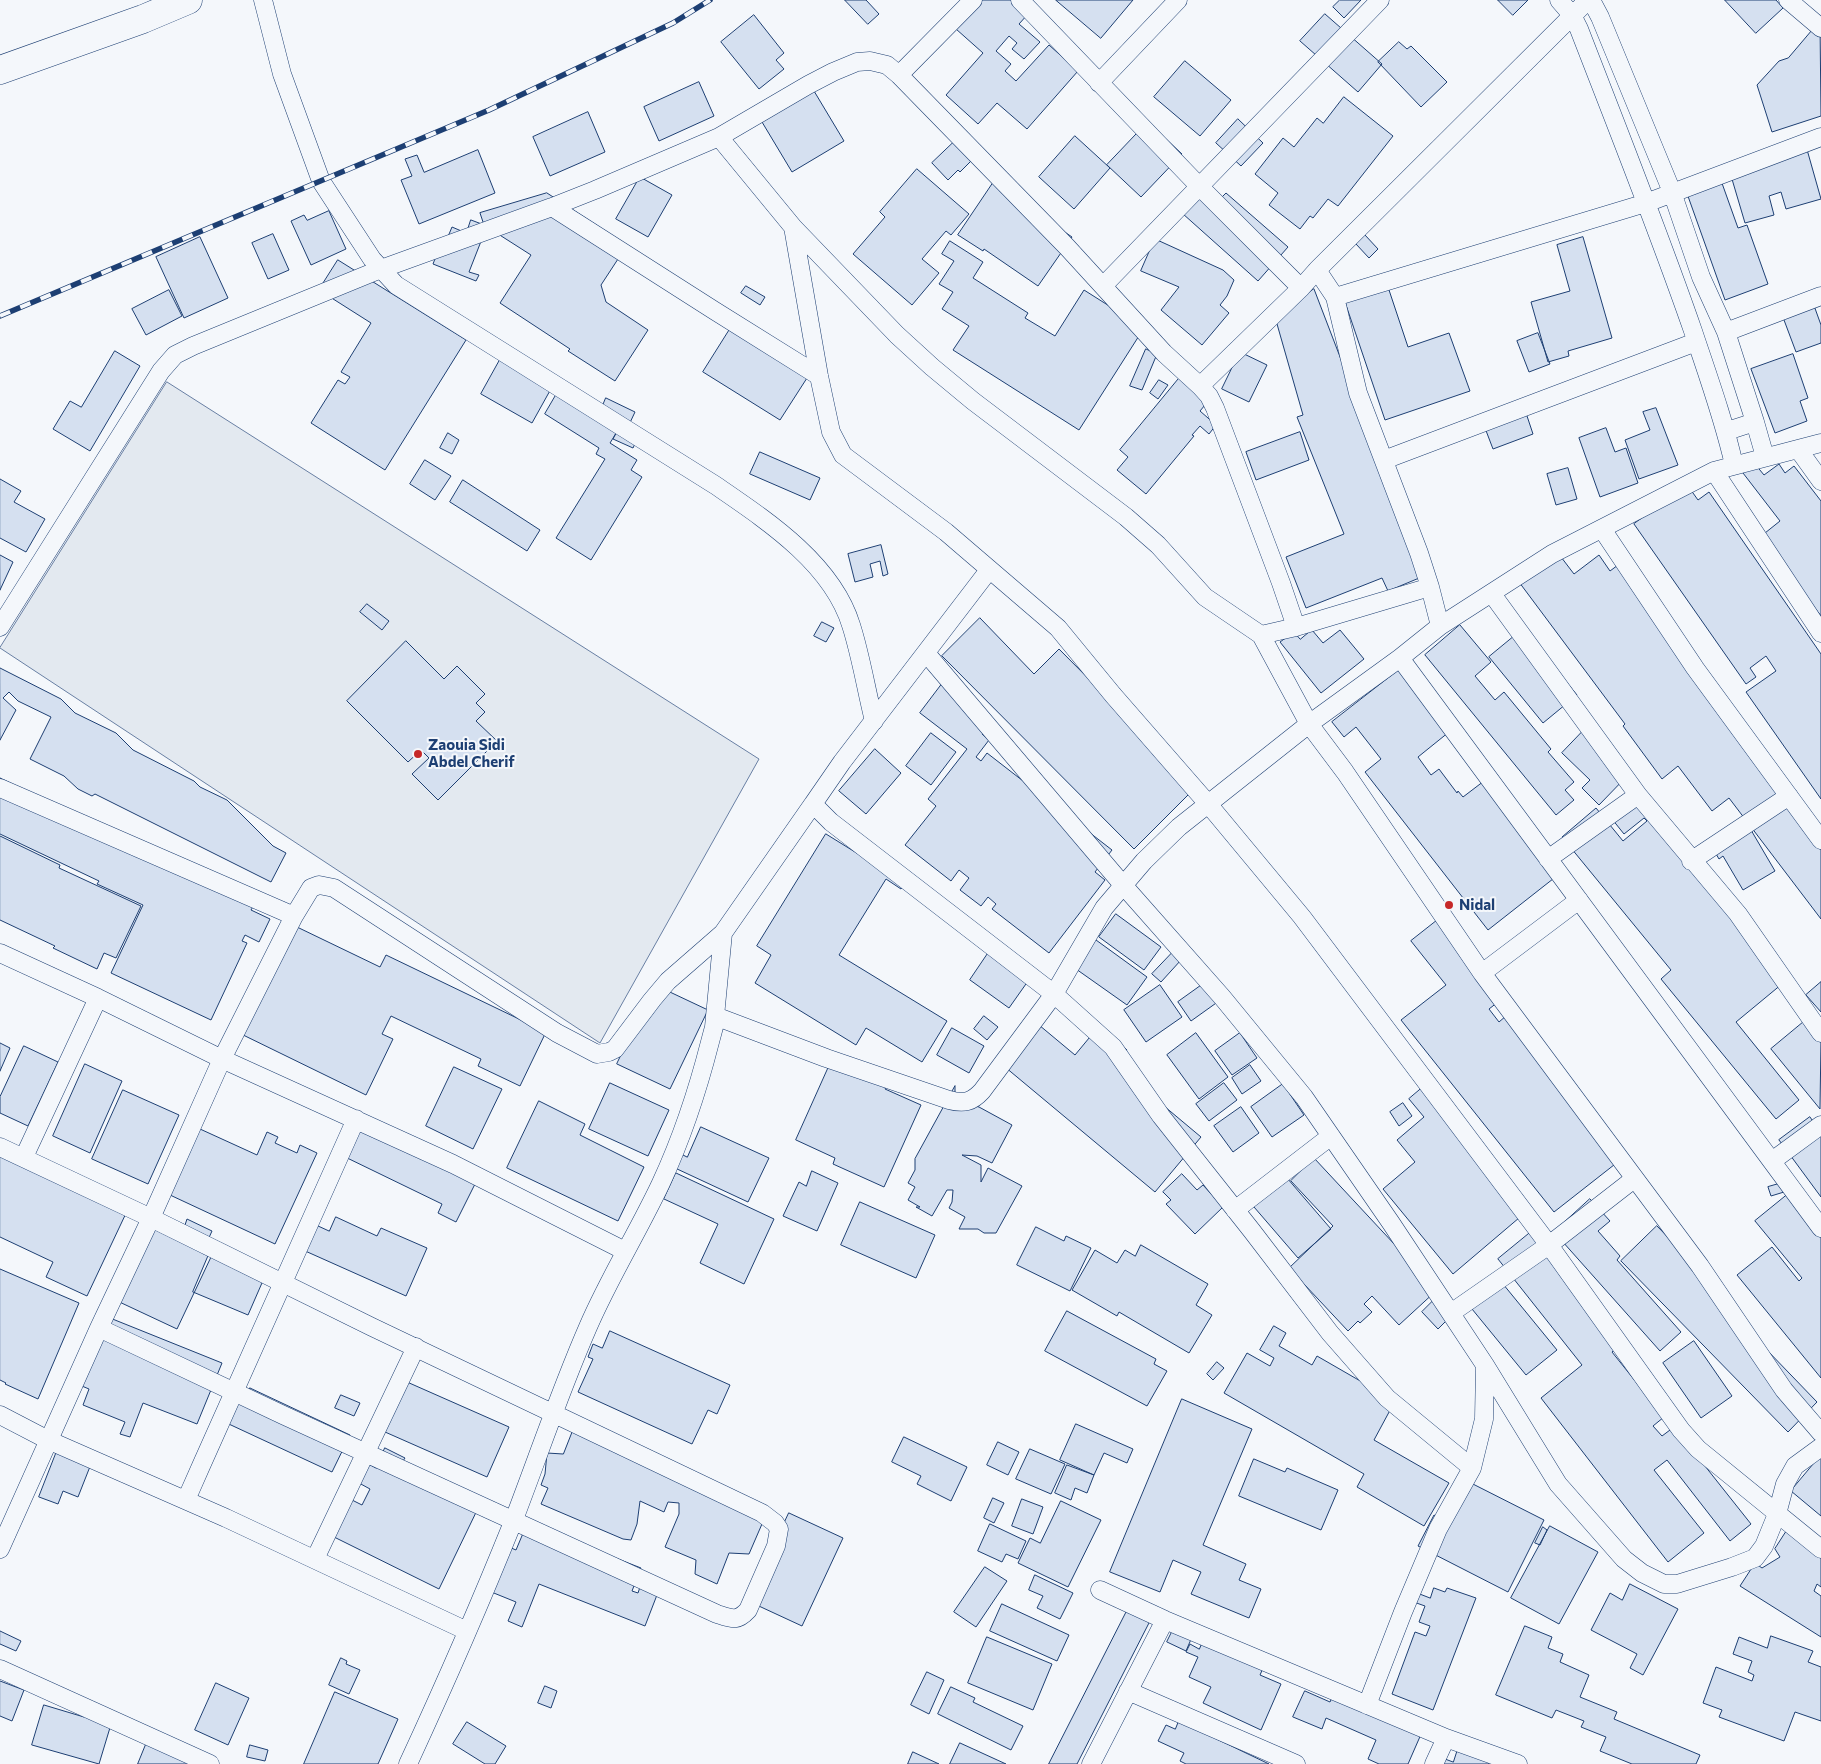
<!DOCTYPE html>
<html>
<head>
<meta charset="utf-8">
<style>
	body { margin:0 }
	canvas { display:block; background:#f4f7fb }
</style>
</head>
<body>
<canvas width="1821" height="1764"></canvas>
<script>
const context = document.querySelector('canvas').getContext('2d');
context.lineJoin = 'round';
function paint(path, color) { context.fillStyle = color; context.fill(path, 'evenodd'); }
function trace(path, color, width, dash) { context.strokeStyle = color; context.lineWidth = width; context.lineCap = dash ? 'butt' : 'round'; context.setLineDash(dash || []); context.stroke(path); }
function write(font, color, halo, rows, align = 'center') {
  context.font = font + ' Commissioner,sans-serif'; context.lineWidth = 4; context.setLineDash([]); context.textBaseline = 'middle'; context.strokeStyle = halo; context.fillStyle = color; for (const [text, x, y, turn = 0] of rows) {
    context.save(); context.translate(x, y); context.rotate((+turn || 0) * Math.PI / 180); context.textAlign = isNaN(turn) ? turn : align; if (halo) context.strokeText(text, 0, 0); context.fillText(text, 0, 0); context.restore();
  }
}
const green = new Path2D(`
	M167 382 759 759 600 1043 0 648Z`);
paint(green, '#e3e9f0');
trace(green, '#687fa3', 1);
const building = new Path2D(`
	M845 0H866L879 14 868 24Z
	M981 0H1012L1028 14 1019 24 1040 42 1024 59 1012 49 1017 43 1009 36 996 51 1011 64 1005 71 1016 81 1049 45 1078 71 1027 129 997 103 978 124 946 95 983 53 956 29Z
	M1056 0H1133L1101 38Z
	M1340 0H1361L1344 18 1333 7Z
	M1498 0H1528L1513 15Z
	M1725 0H1776L1783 8 1756 33Z
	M1325 14 1382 64 1358 92 1300 41Z
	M754 15 784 53 776 60 784 69 759 89 721 42Z
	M1820 21 1821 116 1772 132 1757 85 1779 61 1788 58Z
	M1399 42 1407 49 1411 46 1447 82 1421 107 1378 62Z
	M1185 61 1231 100 1200 136 1154 97Z
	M699 82 714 116 659 141 644 107Z
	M811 86 844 141 792 172 759 117Z
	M1344 97 1393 136 1338 206 1328 199 1313 218 1310 216 1300 229 1269 205 1278 193 1255 174 1283 138 1294 147 1317 118 1323 123Z
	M588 112 605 152 550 176 533 137Z
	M1238 119 1263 143 1241 166 1216 143Z
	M1148 122 1182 154 1141 197 1107 165Z
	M1075 136 1110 168 1074 209 1039 177Z
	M954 142 972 160 960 172 958 170 948 180 932 163Z
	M1806 146 1821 199 1786 209 1781 192 1769 196 1774 215 1745 223 1729 169Z
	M478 150 495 193 419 224 401 180 412 176 405 159 417 155 424 172Z
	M917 169 969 214 951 235 946 231 922 259 939 273 912 305 853 254 885 217 880 212Z
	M1718 172 1738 228 1747 225 1768 284 1725 300 1684 185Z
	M640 177 672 195 648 237 616 219Z
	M993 183 1072 237 1038 286 984 249 983 251 958 235Z
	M1208 183 1222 197 1226 193 1288 247 1258 281 1173 205Z
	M547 193 610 234 618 259 601 285 606 302 648 330 615 381 568 351 570 349 500 303 531 255 484 225 480 213Z
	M329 211 346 249 311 265 291 221 304 215 307 220Z
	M471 220 487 226 469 272 479 275 476 281 433 264 443 238 447 239 452 227 466 233Z
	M273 234 289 270 268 279 252 243Z
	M1365 235 1378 249 1369 258 1356 244Z
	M200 237 228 298 184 318 156 257Z
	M1583 237 1612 338 1568 351 1569 356 1548 362 1531 302 1570 291 1557 245Z
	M1155 239 1223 270 1234 280 1227 296 1220 305 1229 313 1202 345 1161 310 1179 287 1141 271Z
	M950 241 983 262 973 278 1028 313 1025 318 1055 336 1084 290 1144 328 1079 430 953 350 969 326 942 309 953 292 939 284 954 261 942 254Z
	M338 260 466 340 385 470 311 423 338 380 345 384 350 377 341 372 371 323 319 290Z
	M746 286 765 297 760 305 741 293Z
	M1388 287 1408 347 1449 333 1470 391 1385 420 1345 302Z
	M1314 289 1424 576 1388 591 1382 578 1306 608 1286 557 1344 534 1297 417 1303 415 1275 317Z
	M169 290 182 316 146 335 132 309Z
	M1812 300 1821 325V343L1796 352 1781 312Z
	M737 318 807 378 780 420 703 372Z
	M1538 333 1550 364 1529 372 1517 341Z
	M1146 349 1157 354 1142 390 1130 386Z
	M115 351 140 366 90 451 53 429 70 401 81 407Z
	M1240 352 1267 365 1249 402 1222 389Z
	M1793 354 1808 398 1800 401 1807 421 1775 433 1751 369Z
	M501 358 552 387 532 423 481 394Z
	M1181 376 1210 399 1200 411 1216 425 1209 434 1200 426 1192 435 1194 436 1146 494 1117 470 1128 457 1120 450Z
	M1159 380 1168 385 1158 399 1150 393Z
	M559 390 620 427 610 443 637 460 631 470 642 477 591 560 556 538 605 459 596 454 599 448 545 414Z
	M606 398 635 412 627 429 639 435 633 448 613 439 620 425 599 415Z
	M1656 408 1678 465 1639 479 1625 440 1650 430 1643 412Z
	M1526 413 1533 434 1493 449 1485 428Z
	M1606 428 1615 452 1626 448 1638 483 1600 497 1579 438Z
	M1300 432 1309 460 1256 480 1246 452Z
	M448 433 459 440 452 454 440 448Z
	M760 452 820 478 810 500 750 474Z
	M425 460 451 476 435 500 410 484Z
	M1755 464 1764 475 1779 464 1785 473 1794 466 1821 501V616L1760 537 1780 521 1743 473Z
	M1568 468 1577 499 1556 505 1547 474Z
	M0 479 21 491 14 502 45 519 26 552 0 538Z
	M463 480 540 530 527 551 450 502Z
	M1688 486 1698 500 1709 492 1821 654V799L1746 692 1776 671 1766 656 1750 668 1756 677 1746 684 1634 524Z
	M881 545 888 574 883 576 880 561 870 564 873 577 855 582 848 554Z
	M1558 553 1574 574 1599 555 1610 571 1618 565 1774 787 1821 849V919L1729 798 1712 811 1678 766 1662 779 1623 726 1625 724 1519 582Z
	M0 555 13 562 0 590Z
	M367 604 389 621 382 630 360 612Z
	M980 618 1034 674 1059 649 1196 787 1134 849 942 656Z
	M822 622 834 628 826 642 814 636Z
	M1460 625 1491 662 1475 676 1495 700 1504 692 1551 749 1548 752 1574 782 1565 790 1574 800 1556 815 1425 655Z
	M1523 629 1577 695 1543 723 1489 657Z
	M1312 630 1323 643 1340 630 1364 659 1321 693 1280 642 1294 632 1300 639Z
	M406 641 444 679 457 666 485 694 476 703 485 712 476 721 497 741 438 800 412 774 429 758 421 750 408 762 347 701Z
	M0 668 61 699 75 713 116 733 133 750 194 781 200 787 227 800 273 846 286 853 271 882 95 794 92 796 78 789 64 776 30 759 51 717 18 701 9 692 3 698 16 710 0 740Z
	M1400 669 1449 732 1418 757 1431 775 1439 769 1457 793 1458 791 1463 797 1484 781 1558 875 1488 930 1365 772 1381 759 1356 727 1344 737 1332 722Z
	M942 684 992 722 982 734 989 740 976 757 981 761 987 753 1112 850 1095 872 1105 880 1049 953 992 909 996 904 988 897 981 906 960 890 969 878 959 870 951 881 905 845 936 806 928 799 967 749 920 713Z
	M1585 729 1629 774 1599 805 1582 788 1590 780 1562 753Z
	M931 733 956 752 931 785 906 766Z
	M875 749 901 773 866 814 839 791Z
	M0 778 254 905 251 910 270 919 259 942 245 935 242 941 247 943 211 1020 111 973 143 905 97 884 99 881 0 834Z
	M1635 792 1788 979 1736 1022 1799 1100 1776 1119 1661 979 1671 970 1562 837 1596 808 1623 841 1647 821 1644 818 1624 834 1608 814Z
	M1751 830 1775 871 1743 890 1723 856 1719 859 1712 847Z
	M826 834 905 883 901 889 886 879 839 955 947 1021 922 1062 866 1028 856 1045 755 983 771 955 757 946Z
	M0 836 60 865 59 868 141 906 116 958 104 953 97 969 53 948 55 946 0 920Z
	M1116 914 1161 947 1144 970 1099 937Z
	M1444 915 1507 995 1489 1009 1499 1022 1514 1009 1619 1161 1554 1212 1401 1020 1446 985 1411 941Z
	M297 927 380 967 386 955 546 1032 520 1086 478 1066 481 1059 391 1016 382 1034 393 1039 366 1095 239 1033Z
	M1096 940 1147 977 1127 1005 1076 969Z
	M993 946 1033 974 1009 1008 970 980Z
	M1173 952 1181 960 1161 982 1152 974Z
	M1206 982 1219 1001 1191 1021 1178 1002Z
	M1821 982V1012L1806 995Z
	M655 985 708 1010 670 1089 617 1064Z
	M1160 985 1182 1017 1146 1042 1124 1010Z
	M984 1016 998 1027 987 1040 974 1029Z
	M1033 1020 1075 1055 1099 1026 1127 1050 1115 1065 1201 1137 1155 1192 999 1062Z
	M1806 1020 1821 1038 1820 1109 1771 1049Z
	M952 1028 984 1046 969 1073 937 1055Z
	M1196 1033 1228 1077 1199 1099 1167 1055Z
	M1240 1033 1257 1058 1232 1075 1215 1051Z
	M0 1043 10 1048 0 1071Z
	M24 1046 58 1062 28 1126 0 1113V1097Z
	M835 1053 890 1078 885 1089 921 1105 884 1187 833 1164 835 1158 796 1140Z
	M85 1064 122 1081 90 1153 53 1136Z
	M1250 1065 1261 1081 1242 1094 1232 1078Z
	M454 1067 502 1089 473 1149 426 1126Z
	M610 1083 669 1110 648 1156 589 1129Z
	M1224 1083 1237 1100 1209 1121 1196 1104Z
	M1283 1084 1304 1115 1272 1137 1251 1107Z
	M955 1086V1100L979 1107 1012 1125 992 1163 977 1156 962 1155 981 1165V1182L988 1168 1022 1186 996 1233H984L978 1229H959L965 1217 949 1208 952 1202 953 1190H947L932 1216 916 1207H920L908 1200 915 1187 908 1183 915 1170V1159Z
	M1422 1088 1526 1212 1453 1274 1383 1189 1415 1162 1397 1140 1424 1117 1409 1099Z
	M123 1090 179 1115 148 1184 92 1159Z
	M539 1101 585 1124 580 1135 644 1167 618 1221 507 1168Z
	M1403 1103 1412 1116 1399 1126 1390 1112Z
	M1241 1107 1259 1133 1233 1152 1214 1126Z
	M359 1117 477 1180 456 1222 438 1213 442 1204 341 1155Z
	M1810 1117 1821 1133V1197L1779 1140Z
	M701 1127 769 1158 748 1202 675 1168 681 1154 687 1157Z
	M200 1129 257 1155 267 1132 278 1137 275 1143 297 1153 300 1145 317 1153 275 1244 170 1195Z
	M0 1139 128 1209 87 1296 46 1277 53 1262 0 1237Z
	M1314 1158 1437 1290 1399 1325 1372 1296 1364 1304 1372 1312 1360 1323 1358 1321 1348 1331 1289 1268 1333 1226 1291 1181Z
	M812 1171 838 1183 817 1231 783 1216 799 1182 806 1186Z
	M676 1173 774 1219 744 1284 700 1263 718 1224 664 1199Z
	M1182 1174 1197 1190 1203 1185 1223 1207 1195 1234 1166 1204 1171 1200 1163 1192Z
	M1287 1178 1331 1229 1298 1258 1254 1207Z
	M1782 1183 1784 1192 1771 1196 1768 1187Z
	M1787 1195 1821 1237V1378L1737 1275 1772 1247 1799 1281 1802 1278 1755 1221Z
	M1590 1199 1610 1221 1598 1231 1620 1256 1617 1260 1681 1332 1660 1351 1554 1232Z
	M860 1202 935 1235 916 1278 841 1245Z
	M155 1211 185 1225 187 1219 212 1231 202 1253 211 1257 177 1329 113 1299Z
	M336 1217 377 1236 381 1228 427 1248 406 1296 294 1246 305 1220 329 1231Z
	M1657 1226 1716 1287 1737 1319 1817 1402 1788 1432 1621 1261Z
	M1036 1227 1064 1241 1066 1236 1091 1248 1070 1291 1017 1265Z
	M1531 1232 1620 1345 1612 1352 1664 1417 1653 1426 1662 1436 1674 1427 1751 1524 1730 1541 1667 1460 1654 1470 1704 1533 1668 1562 1541 1398 1582 1365 1498 1259Z
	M1141 1245 1208 1284 1196 1305 1212 1315 1189 1353 1119 1312 1117 1316 1072 1290 1095 1250 1117 1263 1125 1250 1135 1256Z
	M210 1252 265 1276 248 1315 193 1292Z
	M0 1269 79 1303 38 1399 5 1384 6 1383 0 1380Z
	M1494 1273 1557 1350 1526 1375 1463 1298Z
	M1433 1301 1449 1318 1438 1329 1422 1312Z
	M1067 1311 1156 1359 1154 1364 1167 1371 1147 1406 1045 1351Z
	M105 1316 222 1363 197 1424 143 1403 130 1437 120 1434 125 1422 83 1405 89 1389 77 1384Z
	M1274 1326 1286 1333 1279 1346 1312 1365 1317 1356 1395 1401 1374 1440 1449 1483 1424 1526 1357 1487 1364 1474 1224 1393 1247 1353 1270 1366 1274 1358 1260 1350Z
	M610 1331 730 1385 717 1414 708 1410 692 1444 578 1392 593 1359 588 1357 593 1344 602 1348Z
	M1694 1341 1732 1396 1701 1418 1663 1363Z
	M1217 1362 1224 1368 1213 1380 1207 1374Z
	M407 1382 509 1427 487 1477 385 1432Z
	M250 1388 350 1435 332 1472 218 1419 229 1395 243 1402Z
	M341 1395 360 1403 354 1416 335 1408Z
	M1182 1399 1252 1429 1203 1545 1246 1564 1239 1580 1261 1589 1249 1618 1191 1594 1201 1572 1173 1560 1160 1592 1110 1572Z
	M576 1423 765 1517 749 1554 729 1553 717 1584 695 1574 696 1560 665 1547 679 1514V1503L668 1502 664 1512 640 1501 637 1524 631 1540 623 1539 541 1504 548 1488 541 1485 545 1474 547 1453 563 1454Z
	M1076 1424 1133 1449 1127 1463 1104 1453 1094 1475 1060 1460Z
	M904 1437 967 1467 951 1501 917 1484 921 1476 892 1462Z
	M998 1442 1019 1452 1008 1475 987 1465Z
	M385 1448 405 1458 403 1461 482 1500 439 1589 332 1536 350 1499 362 1505 370 1489 348 1477 357 1458 376 1468Z
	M1030 1449 1065 1464 1051 1494 1016 1479Z
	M57 1451 91 1464 78 1497 63 1491 58 1504 39 1497Z
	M1821 1455V1516L1791 1491Z
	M1254 1459 1285 1472 1287 1468 1338 1490 1321 1530 1239 1496Z
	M1067 1465 1094 1475 1087 1493 1075 1488 1071 1500 1055 1493Z
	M1463 1479 1544 1520 1508 1592 1418 1546 1434 1515 1443 1520Z
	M993 1498 1004 1503 994 1523 984 1518Z
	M1022 1499 1043 1507 1033 1534 1012 1526Z
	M1061 1501 1101 1520 1068 1587 1018 1563 1030 1538 1040 1543Z
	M789 1513 843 1538 802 1626 748 1601Z
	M990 1524 1026 1541 1018 1559 1006 1554 1002 1562 978 1551Z
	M1550 1526 1598 1552 1559 1624 1511 1598Z
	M1543 1527 1547 1530 1540 1545 1535 1543Z
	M539 1528 641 1568 632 1591 638 1593 644 1575 662 1582 645 1626 539 1584 522 1627 508 1621 516 1602 479 1587 497 1542 516 1550 524 1531Z
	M1786 1532 1821 1554V1587L1817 1584 1814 1591 1821 1596V1637L1740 1586 1755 1563 1762 1568 1780 1557 1775 1549Z
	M985 1567 1007 1581 976 1627 954 1612Z
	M1035 1575 1073 1593 1060 1619 1037 1608 1043 1596 1029 1590Z
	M1630 1584 1678 1609 1643 1675 1630 1668 1637 1654 1591 1630 1610 1593 1622 1600Z
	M1434 1588 1445 1592 1447 1588 1476 1598 1433 1710 1392 1694 1415 1632 1426 1636 1430 1626 1419 1622 1425 1606 1408 1600 1412 1591 1430 1598Z
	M1002 1604 1069 1635 1057 1661 990 1631Z
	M1129 1607 1151 1619 1077 1764H1049Z
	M1525 1626 1552 1637 1548 1648 1563 1654 1560 1662 1589 1675 1580 1697 1617 1712 1614 1719 1700 1755 1696 1764H1632L1600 1751 1606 1737 1581 1727 1584 1721 1556 1710 1552 1718 1496 1695Z
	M1174 1628 1192 1637 1186 1651 1167 1642Z
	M0 1631 21 1641 16 1651 0 1644Z
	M1771 1636 1813 1651 1808 1662 1821 1667V1721L1795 1712 1784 1741 1719 1717 1722 1710 1703 1703 1716 1667 1752 1681 1754 1675 1748 1672 1752 1661 1733 1654 1739 1637 1767 1648Z
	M987 1637 1052 1664 1033 1710 968 1683Z
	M1204 1639 1264 1666 1260 1675 1281 1684 1261 1730 1203 1703 1211 1687 1189 1677 1198 1657 1186 1652 1190 1644 1199 1649Z
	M341 1658 347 1661 346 1664 360 1670 349 1694 329 1685Z
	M927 1672 944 1680 929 1714 911 1705Z
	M0 1681 24 1690 12 1721 0 1716Z
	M216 1683 249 1698 228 1745 195 1730Z
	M545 1686 557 1691 551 1708 538 1703Z
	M951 1687 975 1698 973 1702 1023 1726 1011 1750 938 1714Z
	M1305 1691 1330 1702 1334 1693 1422 1732 1408 1764H1379L1368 1759 1376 1740 1326 1718 1322 1729 1293 1717Z
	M335 1692 398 1719 378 1764H304Z
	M44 1705 84 1717 86 1713 112 1721 99 1764 32 1745Z
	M1179 1721 1269 1764H1186L1180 1761 1184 1753 1158 1741 1166 1725 1175 1729Z
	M467 1722 506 1746 495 1764H485L453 1744Z
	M147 1742 200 1764H138Z
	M960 1743 1006 1764H950Z
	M250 1745 268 1750 265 1761 247 1757Z
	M1458 1749 1489 1762V1764H1442L1445 1759 1453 1762Z
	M913 1752 939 1764H908Z`);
paint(building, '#d5e0f0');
trace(building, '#1d3f73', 1);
const street = new Path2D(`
	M263 0 282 74 321 181 372 259 396 285 715 485C766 520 832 563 851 625 861 656 866 689 874 721
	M1020 0 1199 186 1301 288
	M1559 0 1572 15 1579 29C1618 130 1658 230 1693 331 1708 376 1724 420 1734 465
	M1591 0 1600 17 1672 192 1701 277 1726 332 1755 422 1765 457
	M1788 0 1821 28
	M899 75 973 0
	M1099 83 1178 0
	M719 137 793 227 819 376 831 432 843 455 946 532 1058 628 1113 695 1209 805 1302 917 1549 1245 1681 1430 1698 1449 1821 1549
	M552 207 715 311 819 376
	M793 227 897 335 932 367 973 401 1126 517 1158 545 1205 597 1261 635 1309 724 1345 772 1482 973 1700 1266 1784 1390 1821 1433
	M1317 270 1335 297 1358 393 1419 553 1430 587 1440 626
	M1103 286 1380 0
	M1335 297 1646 203 1821 137
	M1726 332 1821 296
	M1200 386 1301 288 1317 270 1588 0
	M1727 431 1755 422
	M1798 449 1821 481
	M1384 460 1696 342
	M1714 471 1821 633
	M1602 529 1695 668 1821 840
	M989 570 842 762 813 804 831 822 1054 994 1113 1047 1161 1116 1252 1231 1330 1333 1387 1398 1472 1468 1438 1529 1403 1612 1367 1705
	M1492 594 1638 795 1738 914 1821 1033
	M0 627 161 371 175 355 193 346 381 269 552 207 595 190 719 137 808 85 833 72 857 62 870 61 887 65 899 75 1067 247 1164 353 1200 386 1209 396 1215 408 1281 583 1296 627
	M1261 635 1296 627 1430 587
	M926 653 1123 885 1222 997 1304 1097 1391 1223 1485 1365 1558 1484 1624 1559 1642 1573 1664 1584H1677L1732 1567 1755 1558 1764 1546 1777 1514 1785 1484 1795 1466 1821 1447
	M1400 658 1821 1228
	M0 788 294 916
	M1548 859 1638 795
	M1691 861 1789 796
	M0 953 98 998 222 1059 453 1164 625 1251
	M1482 973 1579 900
	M715 1016 826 1058 949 1100C964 1104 972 1102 982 1091L1054 994 1104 908 1144 861 1179 827 1309 724 1400 658 1440 626 1552 554 1714 471 1821 443
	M0 1147 151 1218 372 1327 762 1513 775 1523 779 1529 776 1546 748 1610C737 1622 732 1619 717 1614L283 1415 99 1328
	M24 1157 98 998
	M1772 1161 1821 1125
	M1235 1210 1331 1136
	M1451 1313 1549 1245 1634 1179
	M0 1415 48 1440 226 1518 467 1631
	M1472 1468 1484 1419 1485 1365
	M186 1500C242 1373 300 1247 356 1119
	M0 1549 99 1328 151 1218 222 1059 294 916 311 888 319 885 334 888 557 1033 597 1054 609 1052 615 1049 652 1000 668 981 723 933 813 804
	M315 1559 416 1347
	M1100 1590 1165 1620 1446 1738 1518 1764
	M0 1669 210 1764
	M1128 1691 1296 1764
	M408 1764C445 1684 480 1604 513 1522 538 1457 560 1391 588 1327 609 1278 638 1232 661 1183 681 1140 698 1089 710 1042L714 1027 723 933
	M1091 1764 1165 1620
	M1434 1764 1446 1738`);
const primary = new Path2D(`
	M0 70 143 19 188 0`);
trace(street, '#1d3f73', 19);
trace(primary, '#1d3f73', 29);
trace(street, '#f4f7fb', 18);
trace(primary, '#f4f7fb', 28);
const rail = new Path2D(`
	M0 316 489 110 673 23 710 0`);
trace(rail, '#1d3f73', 5.5);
trace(rail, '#f4f7fb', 4, [11]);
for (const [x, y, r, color] of [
	[418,754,5,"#c62828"],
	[1449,905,5,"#c62828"]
]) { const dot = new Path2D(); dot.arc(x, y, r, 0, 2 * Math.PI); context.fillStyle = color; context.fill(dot); trace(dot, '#f4f7fb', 2); }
write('bold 15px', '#1d3f73', '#f4f7fb', [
	["Zaouia Sidi",428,745],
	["Abdel Cherif",428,762],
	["Nidal",1459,905]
], 'left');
</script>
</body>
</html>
